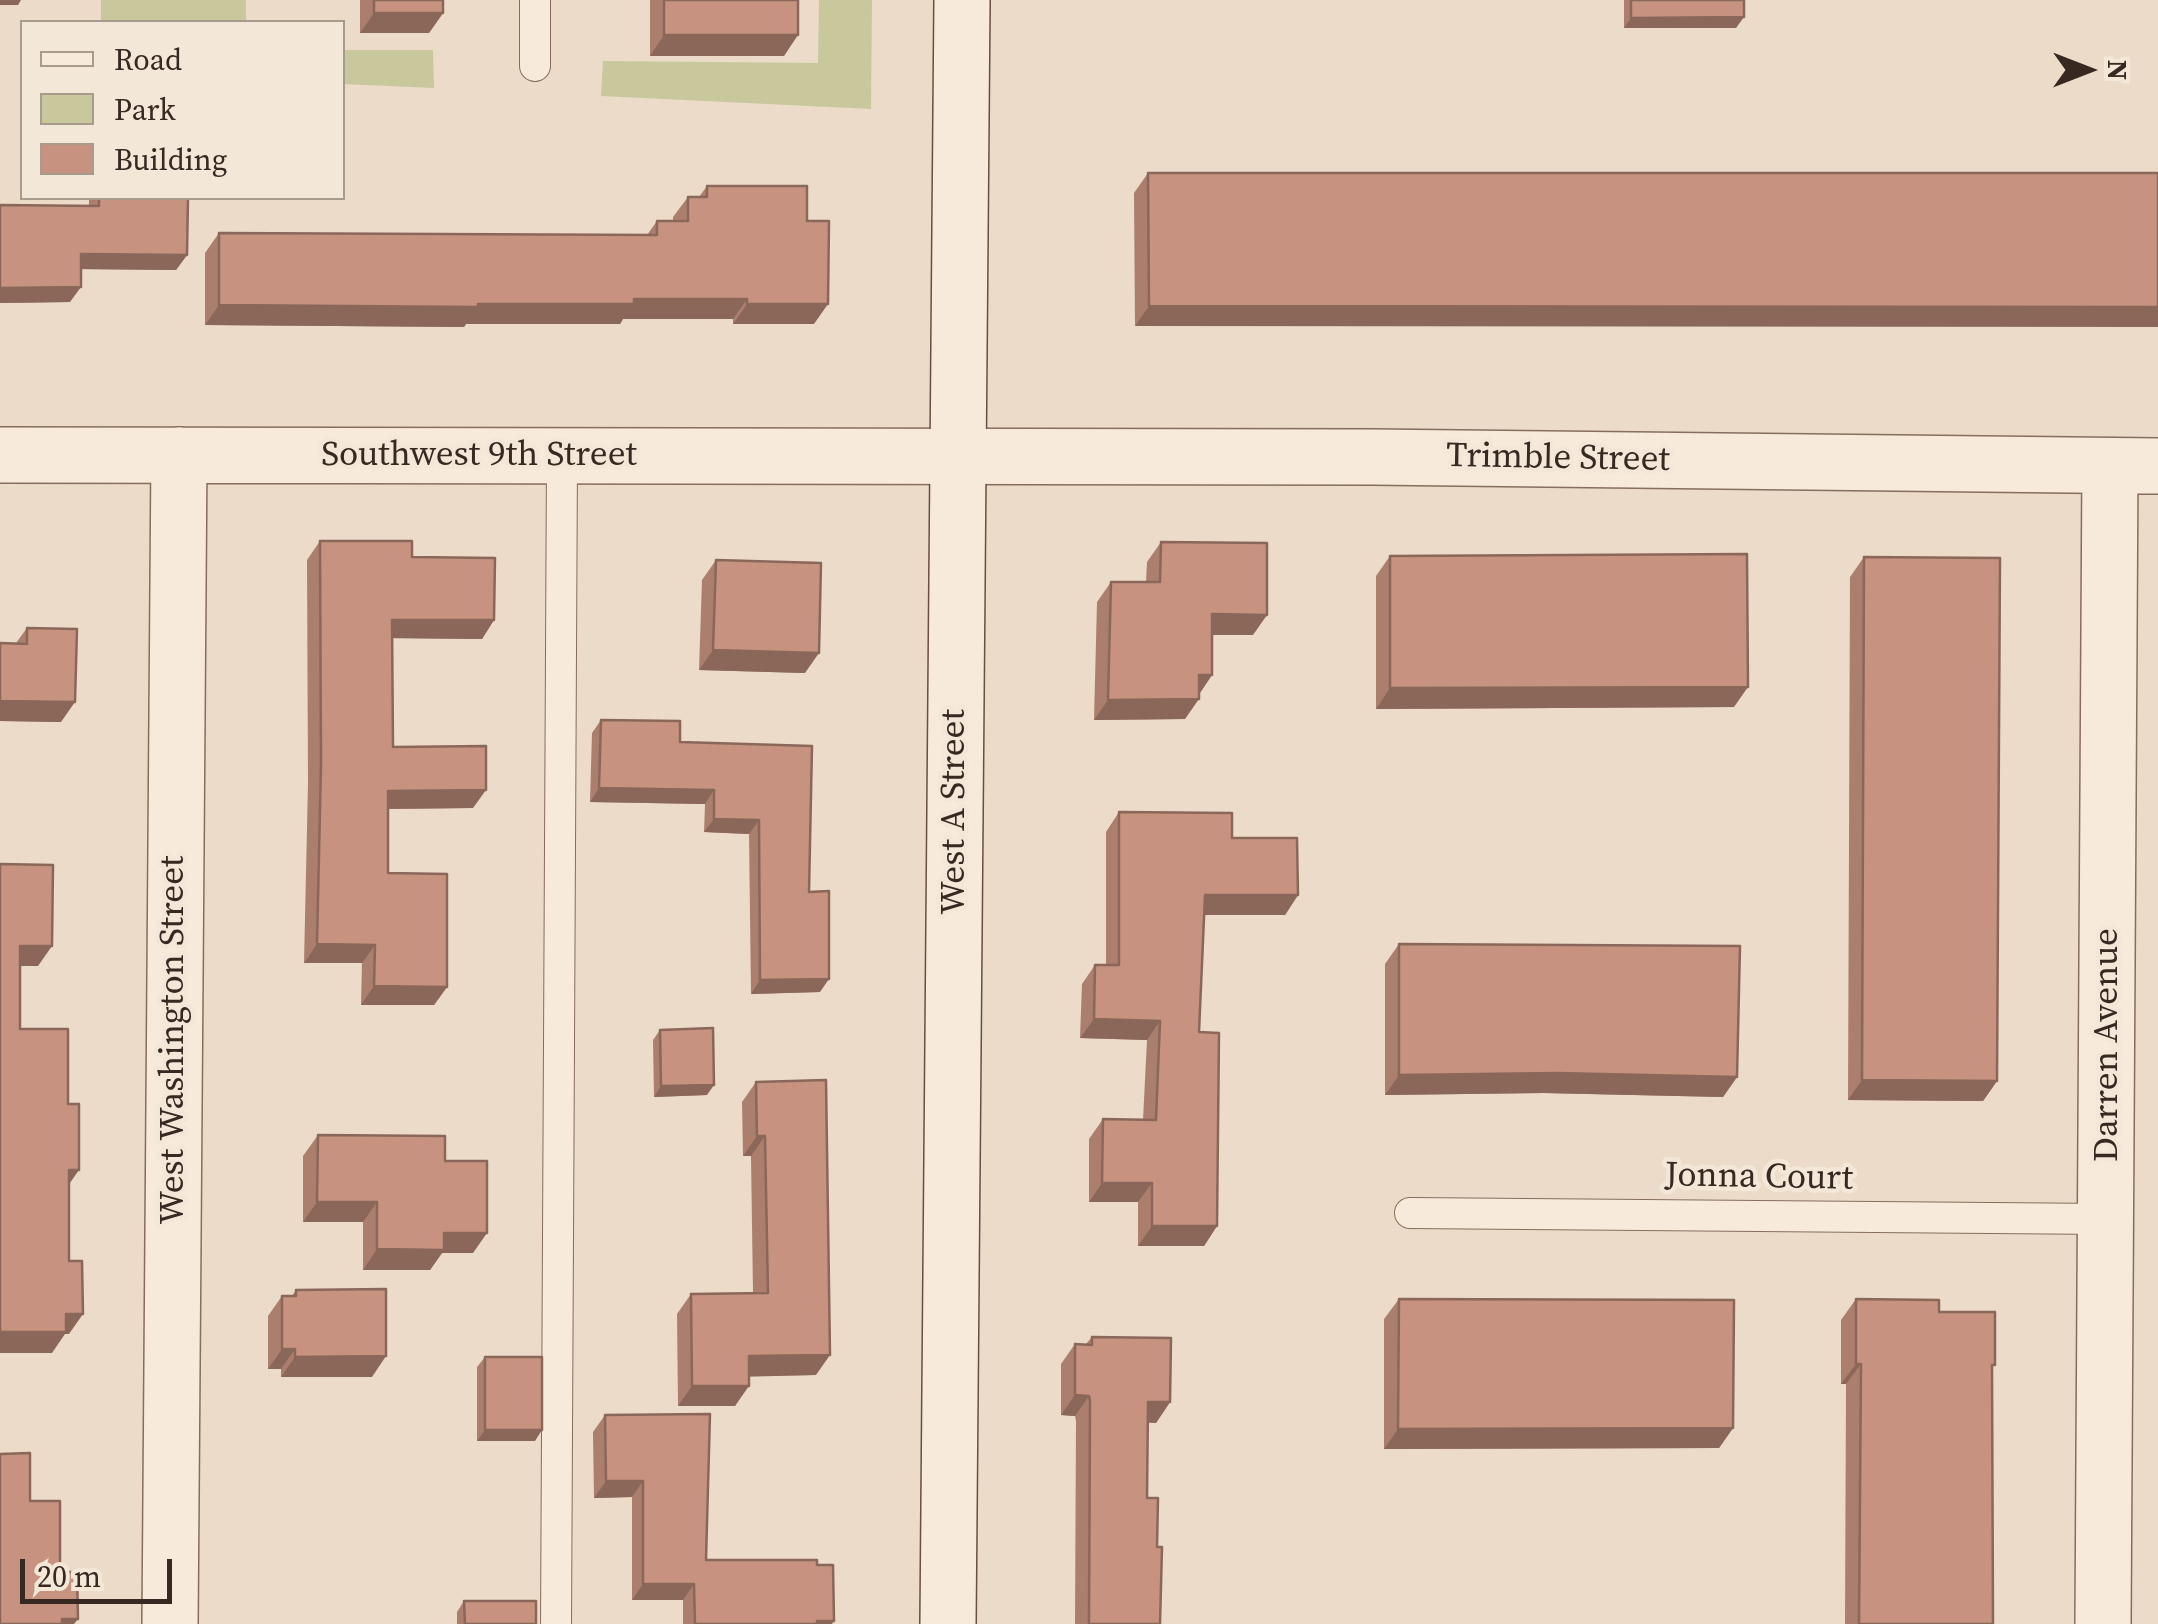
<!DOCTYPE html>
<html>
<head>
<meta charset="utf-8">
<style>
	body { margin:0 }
	#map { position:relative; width:2158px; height:1624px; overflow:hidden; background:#ebdbc8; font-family:"Source Serif 4",serif }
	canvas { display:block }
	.legend { position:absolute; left:20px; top:20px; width:325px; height:180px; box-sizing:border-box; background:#f3e7d7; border:2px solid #a89b8e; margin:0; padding:12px 18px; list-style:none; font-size:30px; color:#372821 }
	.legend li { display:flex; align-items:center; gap:20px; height:50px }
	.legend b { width:50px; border:2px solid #a89b8e }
	.north { position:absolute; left:2038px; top:20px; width:100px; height:100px; -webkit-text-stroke:8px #f3e7d7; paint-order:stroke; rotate:90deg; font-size:28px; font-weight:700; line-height:40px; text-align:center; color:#372821 }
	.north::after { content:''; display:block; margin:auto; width:35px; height:45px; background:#372821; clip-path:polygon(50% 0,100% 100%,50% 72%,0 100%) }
	.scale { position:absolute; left:20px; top:1559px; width:152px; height:45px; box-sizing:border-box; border:5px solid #372821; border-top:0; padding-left:12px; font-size:30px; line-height:35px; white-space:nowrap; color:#372821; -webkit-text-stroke:8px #f3e7d7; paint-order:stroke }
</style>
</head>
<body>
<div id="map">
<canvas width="2158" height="1624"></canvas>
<ul class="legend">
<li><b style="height:12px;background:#f7eada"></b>Road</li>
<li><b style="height:28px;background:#c9c89c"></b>Park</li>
<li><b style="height:28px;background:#c79380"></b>Building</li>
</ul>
<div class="north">N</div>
<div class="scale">20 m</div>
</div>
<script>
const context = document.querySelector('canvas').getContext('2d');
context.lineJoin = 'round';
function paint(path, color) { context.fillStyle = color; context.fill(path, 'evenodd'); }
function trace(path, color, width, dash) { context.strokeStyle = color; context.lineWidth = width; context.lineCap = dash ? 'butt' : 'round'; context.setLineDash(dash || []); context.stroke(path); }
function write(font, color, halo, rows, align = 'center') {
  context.font = font + ' "Source Serif 4",serif'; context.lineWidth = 9; context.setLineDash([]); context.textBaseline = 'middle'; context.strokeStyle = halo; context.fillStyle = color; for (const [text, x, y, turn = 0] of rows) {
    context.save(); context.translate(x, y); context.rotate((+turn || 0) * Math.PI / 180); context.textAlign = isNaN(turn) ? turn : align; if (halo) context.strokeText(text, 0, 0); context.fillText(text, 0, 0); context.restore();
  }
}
paint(new Path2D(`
	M101 0H246V22H101Z
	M819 0H872L871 109 601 96 603 61 818 63Z
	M343 50H433L434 88 343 84Z`), '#c9c89c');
const service = new Path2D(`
	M535 0V66
	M1410 1213 2107 1219
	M556 1624 562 457`);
const minor = new Path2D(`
	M0 455 1372 457 2158 466
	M170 1624 179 455
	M2103 1624 2110 466`);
const secondary = new Path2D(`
	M948 1624 962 0`);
trace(service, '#866d5e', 32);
trace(minor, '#866d5e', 58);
trace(secondary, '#684f41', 58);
trace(service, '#f7eada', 30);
trace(minor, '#f7eada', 55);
trace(secondary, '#f7eada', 55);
paint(new Path2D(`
	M360 0H443V13L429 33H360Z
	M650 0H798L784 56H650Z
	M1624 0H1744L1736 28H1624Z
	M1148 173H2158L1135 326 1134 193Z
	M707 186 807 221 814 324H733V319H623L620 324H466L464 327 205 325V253L219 233 647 235 657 221H673V217L688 197H699Z
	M89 198H188L187 255 176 270 81 269 70 302 0 303V205L89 206Z
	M320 541 412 557 494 620 482 639 392 638 393 747 473 808 388 809V873L447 987 434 1005H361L362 963H304L308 783 307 560Z
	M1161 542 1253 635H1212V675L1199 694 1185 719 1094 720 1097 602 1111 582H1146L1147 562Z
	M1390 556 1734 707 1376 709V576Z
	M1864 557 1997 1081 1983 1101 1848 1100 1850 577Z
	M716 560 805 673 699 670 702 580Z
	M27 628 61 722 0 721V643H16Z
	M601 720 680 742 812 746 809 892 820 992 751 994 749 834 704 832 705 804 590 802 592 733Z
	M1119 812 1232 838 1298 895 1285 915H1204L1199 1032 1217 1226 1204 1246H1138V1202H1089V1139L1103 1119 1143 1120 1147 1040 1080 1038 1082 984 1095 965H1106V832Z
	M1399 944 1737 1077 1723 1097 1543 1093 1385 1095V964Z
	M660 1030 707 1095 654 1097 653 1040Z
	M756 1082 816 1375 749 1376 735 1406H678L677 1314 691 1294 753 1293 751 1156H743L742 1102Z
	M318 1135 445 1161 473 1253H442L430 1270H363V1222H303V1156Z
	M296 1290 372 1377H281V1369H268V1316L282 1296H292Z
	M1399 1299 1733 1428 1719 1448 1384 1449V1319Z
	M1856 1299 1939 1312 1992 1369 1993 1624H1845L1846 1384H1841V1320Z
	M1092 1337 1170 1402 1156 1423 1148 1422 1147 1498 1157 1547 1160 1624H1075L1076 1421 1075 1416 1061 1415V1364L1075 1344H1086Z
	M485 1357 535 1441H477V1367Z
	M605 1415 706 1560 817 1565 832 1624H683V1600H632V1497L594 1498 593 1432Z
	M464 1601 536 1624H457V1612Z`), '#ab7e6e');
paint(new Path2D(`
	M0 0H21L18 5H0Z
	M374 13H443L429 33H360Z
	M1744 17 1736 28H1624L1631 18Z
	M664 35H798L784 56H650Z
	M81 254 187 255 176 270 70 269Z
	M81 287 70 302 0 303V288Z
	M634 299H747L733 319H623L620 324H466L464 327 205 325 219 305 478 304Z
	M747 304H828L814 324H733Z
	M1149 306 2158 307V327L1135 326Z
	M1212 614 1267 615 1253 635H1198Z
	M392 620H494L482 639 379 638Z
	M713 650 819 653 805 673 699 670Z
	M1199 675H1212L1198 696Z
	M1748 687 1734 707 1376 709 1390 688Z
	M1199 699 1185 719 1094 720 1108 700Z
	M0 701 75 702 61 722 0 721Z
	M599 788 714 790 705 804 590 802Z
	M486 790 473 808 376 809 388 791Z
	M714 819 759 820 749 834 704 832Z
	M1205 895H1298L1285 915H1191Z
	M317 944 375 945 362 963H304Z
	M20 946H52L38 966H6Z
	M829 979 820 992 751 994 760 980Z
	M374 986 447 987 434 1005H361Z
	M1094 1019 1160 1021 1147 1040 1080 1038Z
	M1557 1073 1737 1077 1723 1097 1543 1093 1385 1095 1399 1075Z
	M1862 1080 1997 1081 1983 1101 1848 1100Z
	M714 1085 707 1095 654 1097 661 1086Z
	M757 1136H765L751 1156H743Z
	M69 1170H79L65 1190Z
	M1102 1183H1152L1138 1202H1089Z
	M317 1202H377L363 1222H303Z
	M1152 1226H1217L1204 1246H1138Z
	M444 1233H487L473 1253H442L430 1270H363L377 1249Z
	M66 1314H83L69 1334H65L52 1353H0V1332Z
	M282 1349H295L281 1369H268Z
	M830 1355 816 1375 735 1377 749 1356Z
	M386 1356 372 1377H281L295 1357Z
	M1856 1364H1861L1846 1384H1841Z
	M692 1386H749L735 1406H678Z
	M1075 1395 1089 1396 1075 1416 1061 1415Z
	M1148 1402H1170L1156 1423 1134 1422Z
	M1733 1428 1719 1448 1384 1449 1398 1429Z
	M485 1430H542L535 1441H477Z
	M606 1481H643L632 1497 594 1498Z
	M643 1584H694L683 1600H632Z
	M62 1619H78L74 1624H59Z
	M817 1621H834L832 1624H815Z`), '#8b675a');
const building = new Path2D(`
	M374 0H443V13H374Z
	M664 0H798V35H664Z
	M1631 0H1744V17L1631 18Z
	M1148 173H2158V307L1149 306Z
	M707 186H807V221H829L828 304H747V299H634V304H478V307L219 305V233L657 235V221H688V197H707Z
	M99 198H188L187 255 81 254V287L0 288V205L99 206Z
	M320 541H412V557L495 558 494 620H392L393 747 486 746V790L388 791V873L447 874V987L374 986 375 945 317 944 321 765Z
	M1161 542 1267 543V615L1212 614V675H1199V699L1108 700 1111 582H1160Z
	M1747 554 1748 687 1390 688V556Z
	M1864 557 2000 558 1997 1081 1862 1080Z
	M716 560 821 563 819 653 713 650Z
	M27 628 77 629 75 702 0 701V643L27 644Z
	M601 720 680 721V742L812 746 809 892 829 891V979L760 980 759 820 714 819V790L599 788Z
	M1119 812 1232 813V838H1297L1298 895H1205L1199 1032 1219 1033 1217 1226H1152V1183H1102L1103 1119 1156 1120 1160 1021 1094 1019 1095 965H1119Z
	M0 864 53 865 52 946H20V1029H68V1104H79V1170H69V1261H82L83 1314H66V1332H0Z
	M1399 944 1740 946 1737 1077 1557 1073 1399 1075Z
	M713 1028 714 1085 661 1086 660 1030Z
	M826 1080 830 1355 749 1356V1386H692L691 1294 768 1293 765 1136H757L756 1082Z
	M318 1135 445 1136V1161H487V1233H444V1250L377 1249V1202H317Z
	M386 1289V1356L295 1357V1349H282V1296H296V1290Z
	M1399 1299 1734 1300 1733 1428 1398 1429Z
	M1856 1299 1939 1300V1312H1995V1365H1992L1993 1624H1859L1861 1364H1856Z
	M1092 1337 1171 1338 1170 1402H1148L1147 1498H1158L1157 1547H1162L1160 1624H1089L1090 1401 1089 1396 1075 1395V1344L1092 1345Z
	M485 1357H542V1430H485Z
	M710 1414 706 1560H817V1565H833L834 1621H817V1624H695L694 1584H643V1481H606L605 1415Z
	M30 1453V1501H60V1572H77L78 1619H62V1624H0V1454Z
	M464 1601H536V1624H465Z`);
paint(building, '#c79380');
trace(building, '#8b675a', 2.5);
write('35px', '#372821', '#f3e7d7', [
	["Southwest 9th Street",479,456],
	["Trimble Street",1558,459,1],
	["West A Street",955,812,-90],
	["West Washington Street",174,1040,-90],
	["Darren Avenue",2108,1045,-90],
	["Jonna Court",1759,1178,1]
]);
</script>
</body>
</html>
